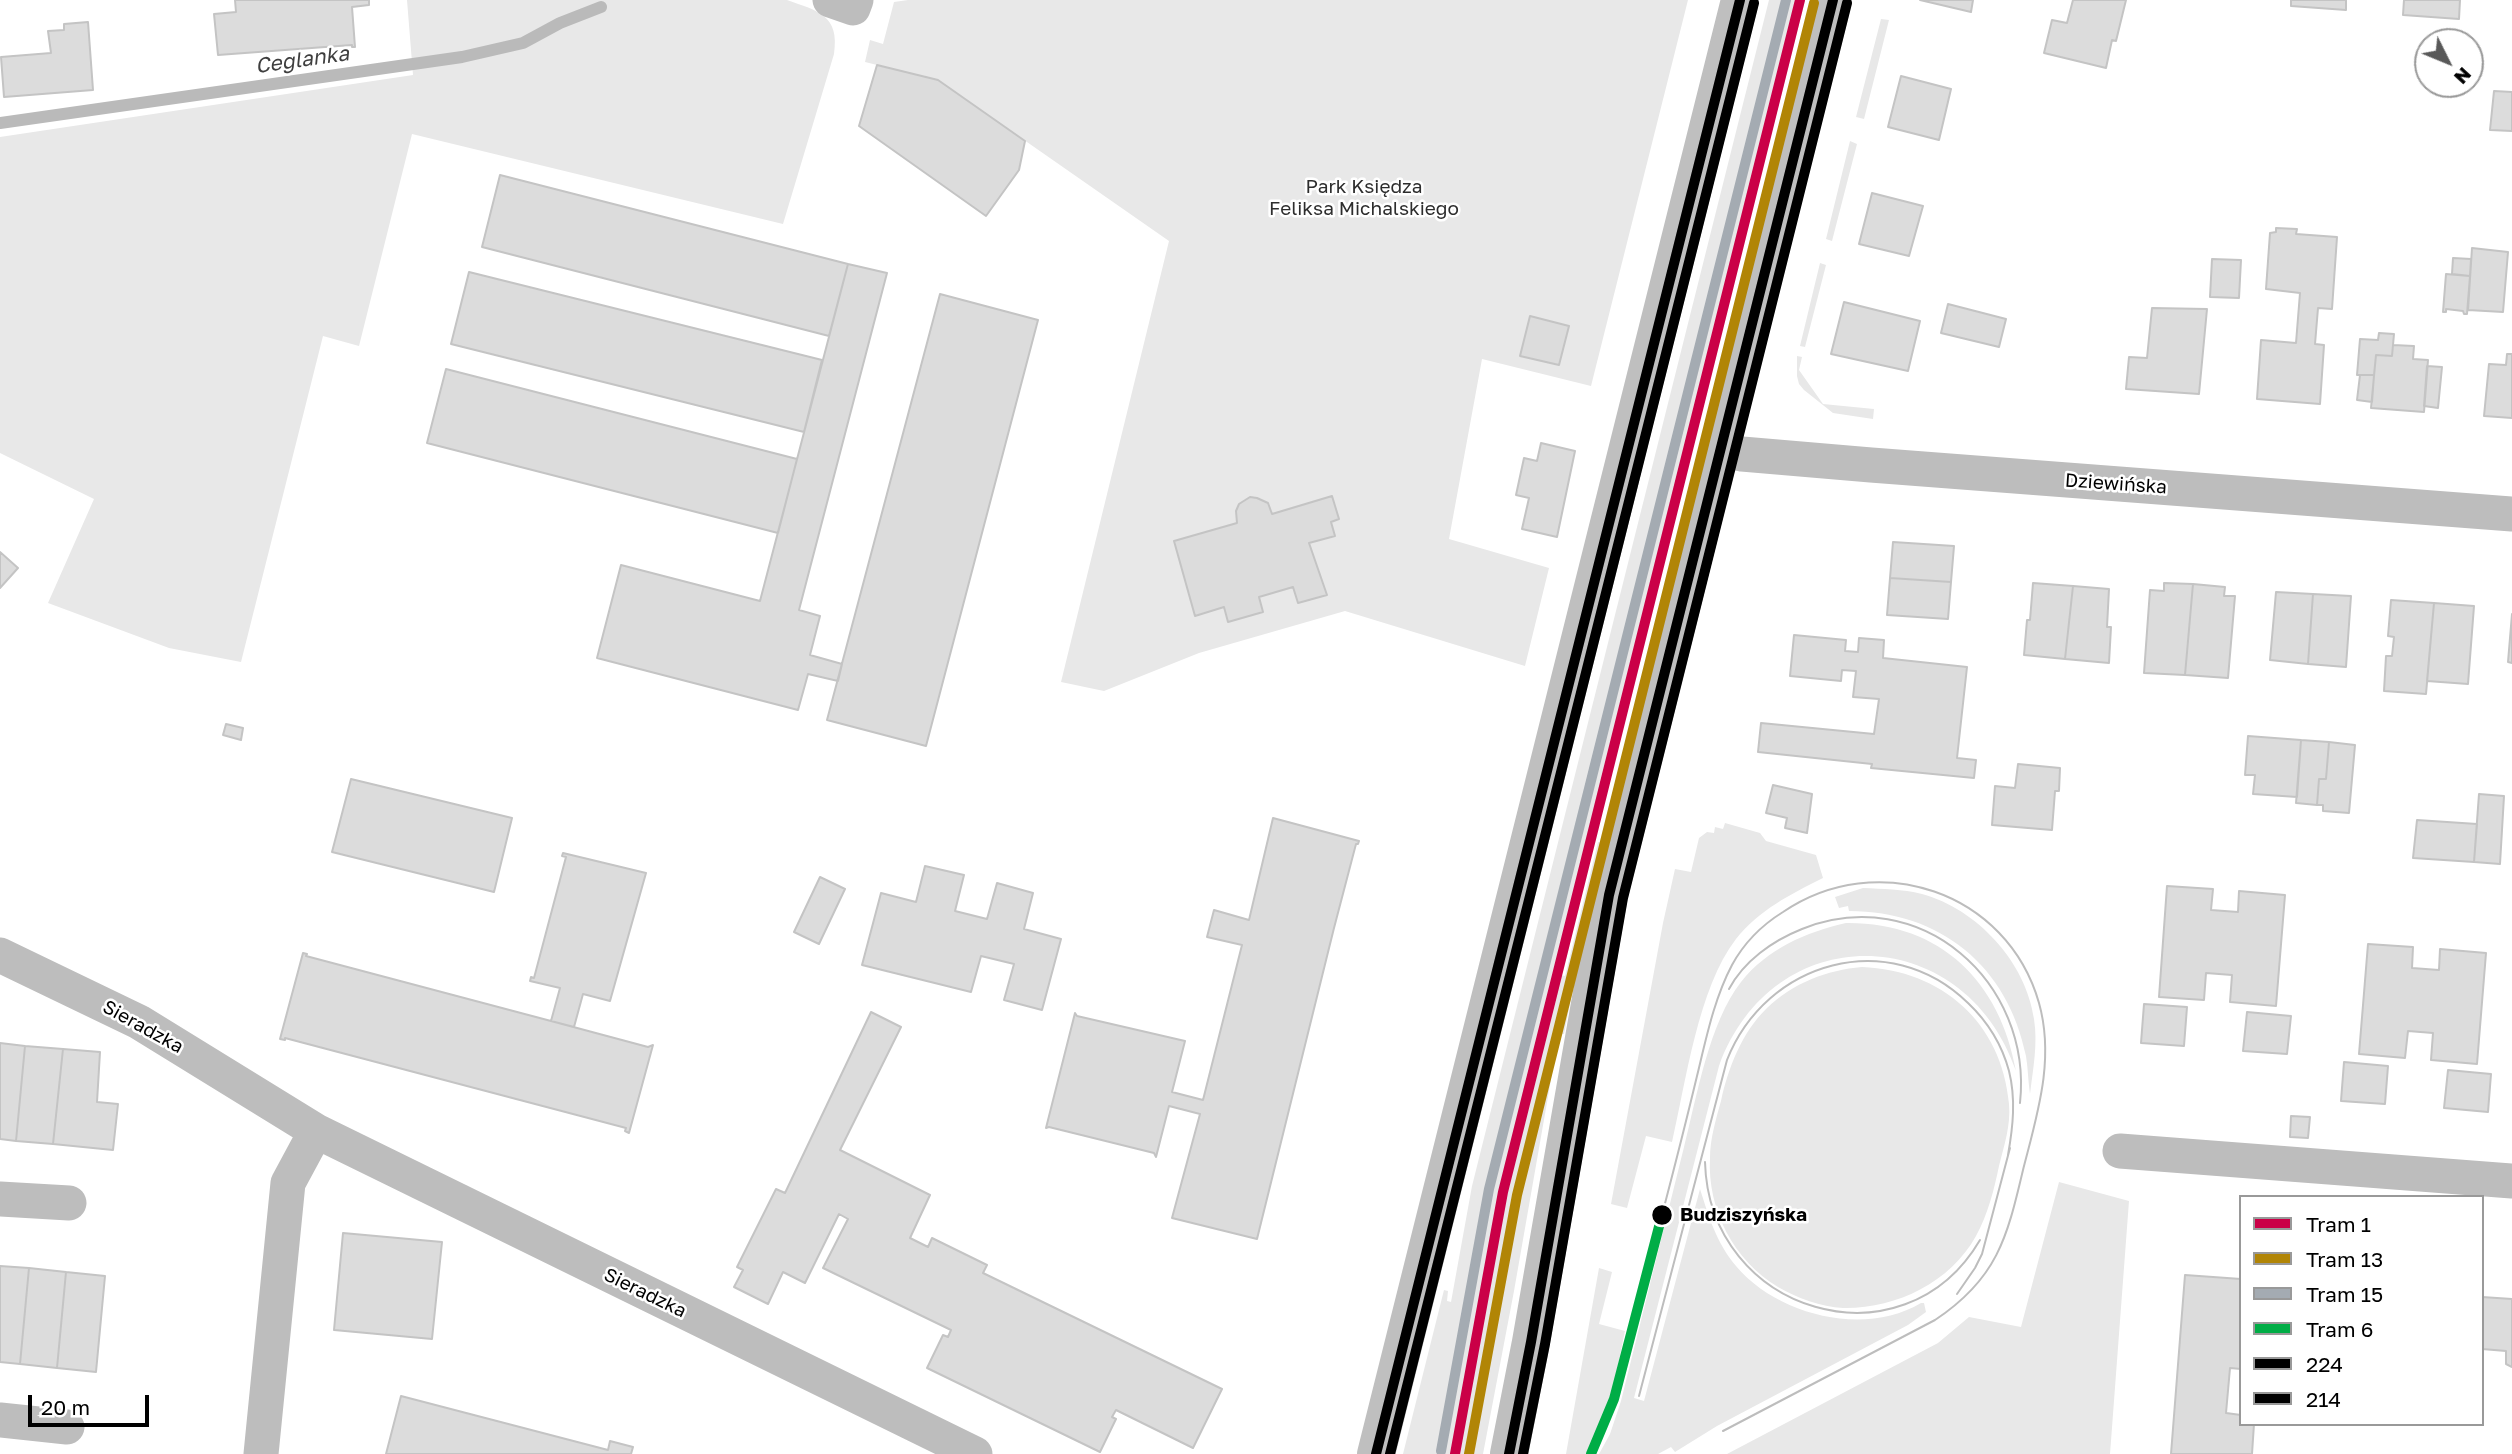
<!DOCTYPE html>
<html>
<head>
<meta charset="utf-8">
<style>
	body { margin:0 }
	#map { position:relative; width:2512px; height:1454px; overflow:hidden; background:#fff; font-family:"Golos Text",sans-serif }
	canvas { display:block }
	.legend { position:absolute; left:2239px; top:1195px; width:245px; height:231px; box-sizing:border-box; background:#fff; border:2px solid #999; margin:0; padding:9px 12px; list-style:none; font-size:21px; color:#000 }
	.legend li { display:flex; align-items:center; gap:14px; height:35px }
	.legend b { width:35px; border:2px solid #999 }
	.north { position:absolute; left:2414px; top:28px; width:70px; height:70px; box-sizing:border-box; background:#fff; border:2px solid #999; border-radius:50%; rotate:133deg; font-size:19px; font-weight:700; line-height:28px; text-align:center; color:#000 }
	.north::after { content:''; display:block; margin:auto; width:24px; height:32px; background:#595959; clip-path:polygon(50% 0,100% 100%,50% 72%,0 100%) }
	.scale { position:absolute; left:28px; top:1395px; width:121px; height:32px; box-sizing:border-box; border:4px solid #000; border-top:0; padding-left:9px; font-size:21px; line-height:24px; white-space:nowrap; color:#000; -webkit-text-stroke:5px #fff; paint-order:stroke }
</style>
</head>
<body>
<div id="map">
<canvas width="2512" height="1454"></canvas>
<ul class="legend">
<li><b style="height:9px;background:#ca0047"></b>Tram 1</li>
<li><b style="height:9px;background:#b18506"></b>Tram 13</li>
<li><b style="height:9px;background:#a4abb2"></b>Tram 15</li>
<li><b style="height:9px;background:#00ad46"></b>Tram 6</li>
<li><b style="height:9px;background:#000"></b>224</li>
<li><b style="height:9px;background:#000"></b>214</li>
</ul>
<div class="north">N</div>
<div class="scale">20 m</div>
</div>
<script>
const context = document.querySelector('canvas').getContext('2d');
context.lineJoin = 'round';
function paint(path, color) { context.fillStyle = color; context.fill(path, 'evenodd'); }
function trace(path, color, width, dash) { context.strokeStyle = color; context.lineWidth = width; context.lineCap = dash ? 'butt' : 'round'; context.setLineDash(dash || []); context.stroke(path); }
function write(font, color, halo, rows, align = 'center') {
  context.font = font + ' "Golos Text",sans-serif'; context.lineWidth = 5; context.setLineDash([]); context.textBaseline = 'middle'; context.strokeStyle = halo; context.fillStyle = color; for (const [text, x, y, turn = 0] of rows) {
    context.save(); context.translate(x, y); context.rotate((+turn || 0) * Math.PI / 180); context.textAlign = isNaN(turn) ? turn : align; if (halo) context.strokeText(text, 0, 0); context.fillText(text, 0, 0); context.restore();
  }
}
paint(new Path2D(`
	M407 0H787C818 11 840 15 834 54L783 224 412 134 359 346 323 336 241 662 169 648 48 603 94 499 0 453V137L413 75Z
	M908 0H1688L1591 386 1482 359 1449 539 1549 568 1525 666 1345 611 1199 653 1104 691 1061 682 1169 241 938 80 865 62 870 40 883 44 894 2Z
	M1769 0H1805L1561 975 1565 976 1598 842 1602 843 1564 1034H1559L1514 1291 1483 1454H1403L1444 1290 1448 1291 1447 1301 1451 1302 1472 1186Z
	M1881 19 1889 20 1864 119 1856 117Z
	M1850 141 1857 144 1832 241 1826 239Z
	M1820 263 1826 265 1805 347 1800 346Z
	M1797 356 1802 357 1799 370 1823 404 1874 409 1873 419 1833 413 1804 390 1799 384 1797 376Z
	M1725 823 1760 833 1766 841 1816 855 1823 878C1791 894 1759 910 1736 939 1698 988 1686 1082 1672 1142L1646 1136 1627 1208 1611 1204 1663 923 1675 869 1691 872 1699 838 1707 832 1714 833 1715 827 1723 829Z
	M1863 888C1883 889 1902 889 1922 894 1977 909 2026 962 2034 1019 2038 1044 2033 1069 2030 1094 2028 1081 2028 1068 2026 1056 2008 966 1940 911 1849 911L1848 906 1839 908 1835 897Z
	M1846 923C1940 922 2000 981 2016 1071 1965 922 1774 915 1719 1066L1634 1398 1644 1401 1700 1189C1709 1217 1716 1242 1736 1266 1777 1315 1864 1337 1921 1303H1924L1926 1312 1908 1325 1717 1426 1675 1452 1671 1447 1658 1454H1599L1610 1434 1621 1401C1642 1316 1663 1232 1684 1147 1697 1096 1709 1023 1741 982 1767 949 1806 932 1846 923Z
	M1862 967C1942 970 2002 1023 2009 1104 2011 1125 2004 1146 1999 1166 1994 1190 1988 1214 1976 1236 1950 1283 1895 1309 1843 1308 1821 1307 1797 1298 1778 1287 1734 1261 1707 1209 1710 1158 1710 1139 1716 1119 1721 1101 1728 1068 1742 1032 1767 1008 1793 983 1827 970 1862 967Z
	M2059 1182 2129 1201 2110 1454H1727L1938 1343 1969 1317 2021 1327Z
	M1599 1268 1612 1272 1599 1324 1625 1331C1616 1374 1610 1417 1586 1454H1566Z`), '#e8e8e8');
trace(new Path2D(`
	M0 123 462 57 523 43 560 23 601 7`), '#bababa', 12);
const building = new Path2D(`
	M235 0H369V5L352 7 355 47H352V45L218 55 214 14 236 12Z
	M1920 0H1973L1971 12Z
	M2073 0H2126L2116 41 2112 40 2106 68 2044 53 2052 20 2067 23Z
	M2291 0H2346V10L2291 6Z
	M2404 0H2460L2459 19 2403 15Z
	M88 22 93 90 4 97 1 57 51 53 48 31 64 30V24Z
	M877 65 938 80 1025 141 1019 170 986 216 859 126Z
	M1901 76 1951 89 1939 140 1888 127Z
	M2494 91 2512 92V131L2490 130Z
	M500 175 848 264 829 336 482 247Z
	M1872 193 1923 206 1909 256 1859 244Z
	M2276 228 2297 229 2296 234 2337 237 2332 309 2318 308 2315 344 2324 345 2320 404 2257 399 2261 340 2296 343 2300 293 2266 289 2270 233 2276 232Z
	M2472 248 2508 252 2503 312 2468 310Z
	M2453 258 2471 259 2470 276 2452 274Z
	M2212 259 2241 260 2239 298 2210 297Z
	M848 264 887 273 799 610 820 616 810 655 842 664 838 681 808 674 798 710 597 658 621 565 760 601Z
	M469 272 822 360 804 432 451 344Z
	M2446 274 2470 276 2467 314H2464L2463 311 2446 309V312H2443Z
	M940 294 1038 320 926 746 827 720Z
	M1844 302 1920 321 1908 371 1831 354Z
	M1948 304 2006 319 1999 347 1941 333Z
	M2152 308 2207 309 2199 394 2126 389 2129 357 2147 358Z
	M1530 316 1569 326 1559 365 1520 356Z
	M2379 333 2394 334 2392 356 2376 355 2374 375H2357L2360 339 2378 340Z
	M2393 345 2414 346 2413 359 2428 360 2424 412 2371 408 2376 355 2392 356Z
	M2507 354H2512V418L2484 416 2489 364 2506 365Z
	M2427 366 2442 367 2438 408 2424 406Z
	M446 369 797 459 778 533 427 443Z
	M2360 375H2374L2372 402 2357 400Z
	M1541 443 1575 451 1557 537 1522 529 1529 498 1516 495 1524 458 1537 461Z
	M1332 496 1339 519 1331 522 1335 536 1309 543 1327 595 1298 603 1293 587 1259 597 1263 612 1228 622 1224 607 1195 616 1174 541 1237 523 1236 511 1239 504 1250 497 1257 498 1268 503 1272 514Z
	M1893 542 1954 546 1951 582 1890 578Z
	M0 552 18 568 0 588Z
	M1890 578 1951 582 1948 619 1887 615Z
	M2033 583 2073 586 2065 659 2024 655 2027 620H2030Z
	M2164 583 2193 584 2185 675 2144 673 2150 590 2164 591Z
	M2193 584 2225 587 2224 596H2235L2228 678 2185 675Z
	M2073 586 2109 589 2107 627H2111L2109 663 2065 659Z
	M2276 592 2313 594 2308 664 2270 660Z
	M2313 594 2351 596 2346 667 2308 664Z
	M2391 600 2434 603 2426 694 2384 691 2386 656H2392L2394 637 2388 636Z
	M2434 603 2474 606 2468 684 2427 681Z
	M2512 614V663L2508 662Z
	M1794 635 1846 640 1845 651 1858 652 1859 638 1884 640 1883 658 1967 667 1957 758 1976 760 1974 778 1871 768 1872 764 1758 752 1761 723 1874 734 1879 699 1853 697 1856 671 1842 670 1841 681 1790 676Z
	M226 724 243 728 241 740 223 735Z
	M2248 736 2301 740 2297 797 2253 794 2255 775H2245Z
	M2301 740 2329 742 2326 779H2319L2317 805 2296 803Z
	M2329 742 2355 745 2349 813 2323 811V805H2317L2319 779H2326Z
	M2018 764 2060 768 2059 791H2055L2052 830 1992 825 1995 786 2015 788Z
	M351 779 512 818 494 892 332 852Z
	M1773 785 1812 794 1807 833 1785 828 1787 818 1766 813Z
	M2479 794 2504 796 2500 864 2474 862Z
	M1273 818 1359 841 1358 844H1356L1334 928 1257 1239 1172 1218 1200 1114 1169 1106 1156 1157 1154 1153 1049 1127 1046 1128 1075 1013 1077 1016 1185 1041 1172 1092 1203 1100 1242 945 1207 937 1214 910 1249 920Z
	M2417 820 2477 824 2474 862 2413 858Z
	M563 853 646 873 610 1001 583 994 574 1027 551 1021 560 988 530 981 531 977 534 978 566 857 562 856Z
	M925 866 964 875 955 911 987 919 997 883 1033 893 1024 929 1061 939 1042 1010 1004 1000 1014 964 981 956 971 992 862 965 881 893 916 902Z
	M820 877 845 889 819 944 794 932Z
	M2167 886 2213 889 2211 910 2238 912 2239 891 2285 895 2276 1006 2230 1002 2232 975 2206 973 2204 1000 2159 997Z
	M2368 944 2413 947 2412 968 2439 970 2440 949 2486 953 2477 1064 2431 1060 2433 1033 2408 1031 2405 1058 2359 1054Z
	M303 953 307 954 306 956 551 1021 648 1047 653 1045 629 1133 625 1131 626 1128 285 1038V1040L280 1039Z
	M2144 1004 2187 1007 2184 1046 2141 1043Z
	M871 1012 901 1027 840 1150 930 1195 910 1238 928 1247 932 1238 987 1265 983 1273 1222 1389 1193 1448 1116 1410 1112 1417 1116 1419 1100 1452 927 1368 943 1335 948 1337 951 1330 823 1268 848 1219 839 1214 805 1283 783 1272 768 1304 734 1287 743 1270 737 1267 776 1189 785 1193Z
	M2247 1012 2291 1016 2287 1054 2243 1051Z
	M0 1043 25 1046 16 1141 0 1139Z
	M25 1046 63 1049 53 1144 16 1141Z
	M63 1049 100 1052 97 1102 118 1104 113 1150 53 1144Z
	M2344 1062 2388 1066 2385 1104 2341 1101Z
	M2448 1070 2491 1074 2488 1112 2444 1108Z
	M2291 1116 2310 1117 2308 1138 2290 1137Z
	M343 1233 442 1242 432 1339 334 1330Z
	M0 1266 29 1268 20 1364 0 1362Z
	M29 1268 66 1272 57 1368 20 1364Z
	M66 1272 105 1276 96 1372 57 1368Z
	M2185 1275 2241 1279V1369L2230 1368 2226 1413 2241 1415V1424H2254L2252 1454H2171Z
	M2482 1297 2512 1299V1367L2506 1364V1351L2482 1349Z
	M401 1396 608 1450 610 1441 633 1447 631 1454H386Z`);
paint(building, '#dcdcdc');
trace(building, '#c4c4c4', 2);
trace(new Path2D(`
	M830 0 853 8 856 0
	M1721 450 1742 454 1871 465 2512 514
	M0 955 139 1022 316 1131 975 1454
	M2120 1151 2512 1181
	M0 1199 69 1203
	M0 1420 67 1427
	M261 1454 288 1183 316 1131`), '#bdbdbd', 35);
trace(new Path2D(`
	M1376 1454 1740 0
	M1509 1454 1531 1342 1609 895 1833 0`), '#bfbfbf', 38);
trace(new Path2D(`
	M1729 989C1744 961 1772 941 1802 929 1920 882 2033 982 2020 1103
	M1705 1162C1709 1313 1903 1371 1980 1240
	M1662 1215C1674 1169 1686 1122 1697 1076 1706 1039 1714 999 1732 965 1744 943 1762 925 1783 912 1877 848 2007 891 2039 1003 2055 1060 2037 1115 2023 1170 2007 1238 1997 1279 1935 1320L1723 1431
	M1957 1294 1975 1268 1982 1254 2010 1148
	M1639 1396 1727 1060C1766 961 1889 926 1968 1003 1987 1021 2002 1045 2009 1071 2016 1099 2013 1127 2008 1155`), '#bdbdbd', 2);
trace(new Path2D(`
	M1376 1454 1740 0
	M1509 1454 1531 1342 1609 895 1833 0`), '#000', 10);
trace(new Path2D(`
	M1390 1454 1754 3
	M1523 1454 1545 1344 1623 898 1847 3`), '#000', 10);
trace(new Path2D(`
	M1455 1454 1503 1192 1800 0`), '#ca0047', 10);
trace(new Path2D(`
	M1469 1454 1517 1195 1814 3`), '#b18506', 10);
trace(new Path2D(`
	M1441 1451 1489 1189 1786 0`), '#a4abb2', 10);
trace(new Path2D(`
	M1591 1454 1614 1399 1662 1215`), '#00ad46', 10);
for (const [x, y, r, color] of [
	[1662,1215,11,"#000"]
]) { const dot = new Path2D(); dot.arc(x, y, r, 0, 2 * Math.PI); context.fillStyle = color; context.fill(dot); trace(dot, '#fff', 2.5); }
write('19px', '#2d2d2d', '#fff', [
	["Park Księdza",1364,187],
	["Feliksa Michalskiego",1364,209]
]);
write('19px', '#000', '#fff', [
	["Dziewińska",2116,484,4],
	["Sieradzka",143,1027,29],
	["Sieradzka",645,1293,26]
]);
write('bold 19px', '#000', '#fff', [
	["Budziszyńska",1680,1215]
], 'left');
write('italic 21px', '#3e3e3e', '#fff', [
	["Ceglanka",302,60,-8]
]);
</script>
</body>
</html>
